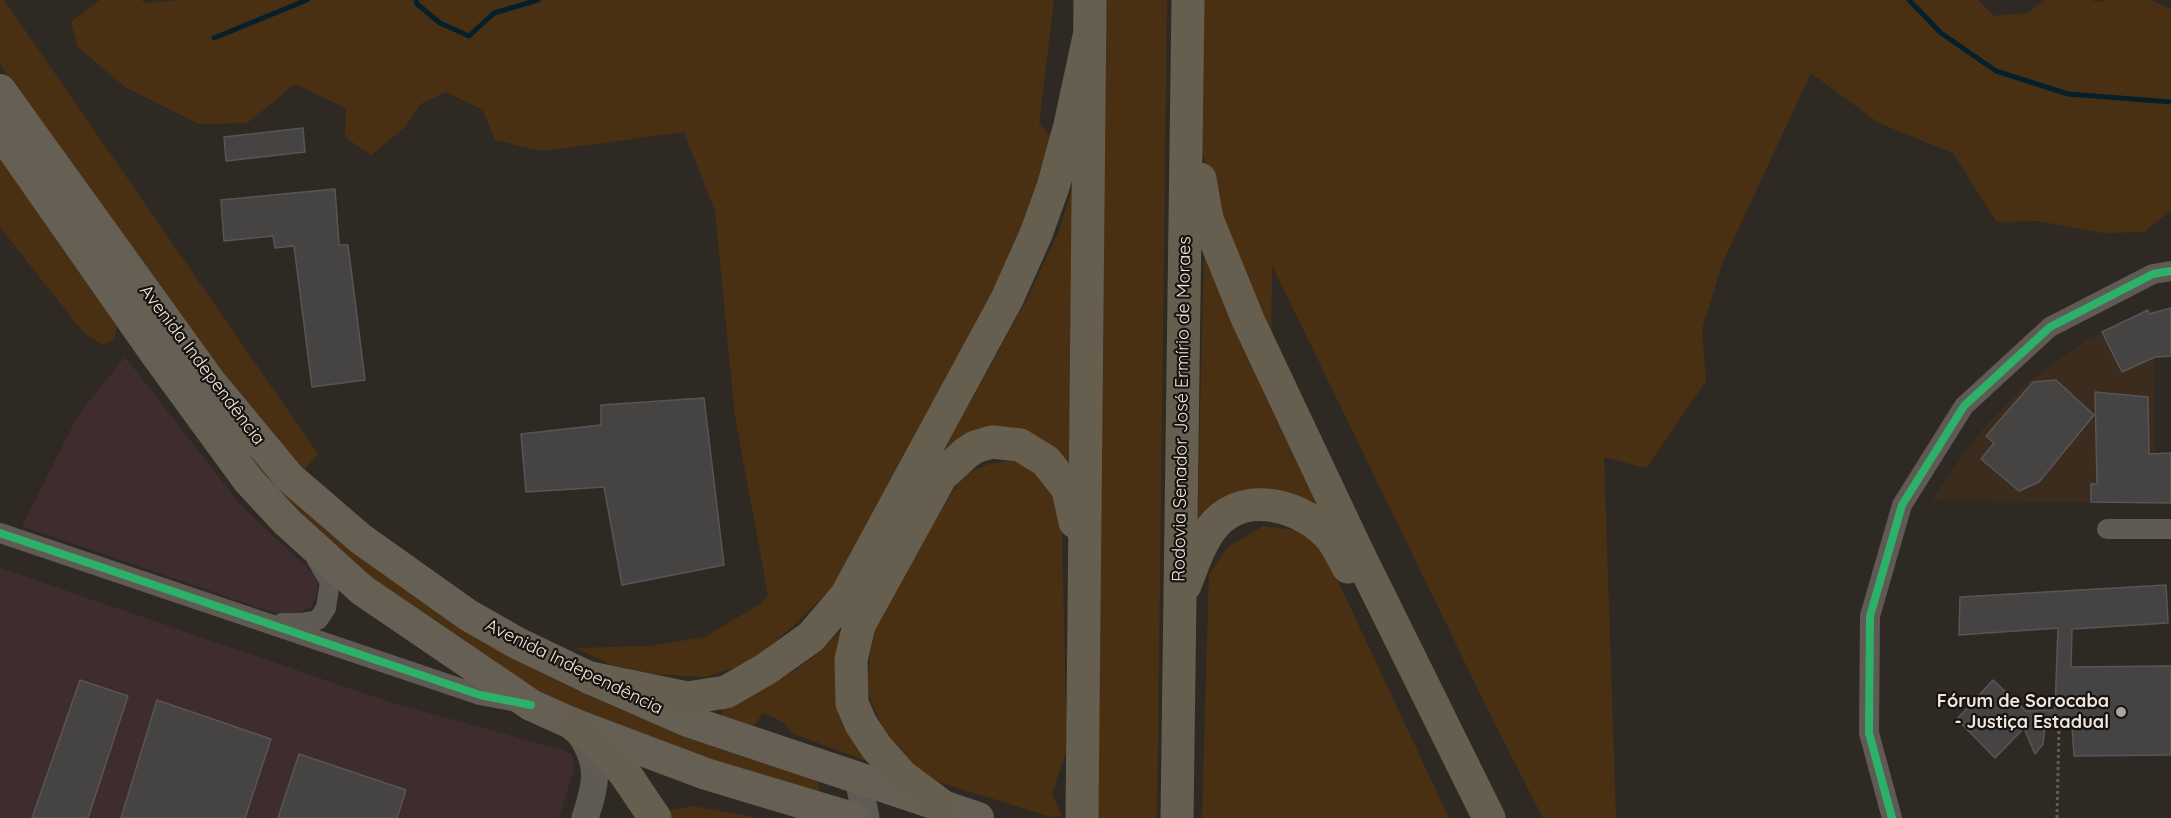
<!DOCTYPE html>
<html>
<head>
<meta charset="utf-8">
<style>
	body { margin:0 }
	canvas { display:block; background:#2f2923 }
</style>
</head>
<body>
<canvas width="2171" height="818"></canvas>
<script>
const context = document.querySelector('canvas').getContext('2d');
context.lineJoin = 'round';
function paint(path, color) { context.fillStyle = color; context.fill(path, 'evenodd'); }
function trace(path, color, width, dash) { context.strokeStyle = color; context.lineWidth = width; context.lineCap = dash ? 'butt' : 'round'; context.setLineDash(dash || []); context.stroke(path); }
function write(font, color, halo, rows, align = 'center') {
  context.font = font + ' Quicksand,sans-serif'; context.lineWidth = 4.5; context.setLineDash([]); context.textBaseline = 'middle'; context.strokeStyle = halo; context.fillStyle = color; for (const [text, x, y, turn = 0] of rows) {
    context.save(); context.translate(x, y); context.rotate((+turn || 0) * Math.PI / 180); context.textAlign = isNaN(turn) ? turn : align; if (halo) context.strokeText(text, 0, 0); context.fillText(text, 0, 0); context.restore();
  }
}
paint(new Path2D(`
	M2154 309 2155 503 1933 500 1948 475 1981 431 2029 381 2087 340Z`), '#3c2c1e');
paint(new Path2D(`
	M125 357 242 507 317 577 318 590 312 606 294 616 263 609 22 526 79 414Z
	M0 568 389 702 566 751 573 757 575 766 559 818H0Z`), '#3f2c2e');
paint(new Path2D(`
	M0 0H4L318 454 303 471 296 469 143 271 0 64Z
	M100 0H141L145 3 182 0H1054L1039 123 1055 142 999 292 838 582 792 627 751 662 705 677 653 674 613 665 576 648 651 646 705 637 760 604 768 595 735 416 715 211 684 132 542 151 495 140 483 110 446 92 422 103 404 128 371 155 345 137 346 108 295 84 247 123 199 124 125 87 78 47 71 22Z
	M1105 0H1167L1157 818H1096Z
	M1202 0H1978L1994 16 2028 13 2044 0H2090L2098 2 2107 0H2150L2171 9V210L2144 232 2103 233 2038 221 1997 222 1953 153 1879 123 1811 73 1722 264 1702 330 1706 381 1646 468 1604 457 1616 818H1543L1490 714 1272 265 1271 350 1214 198 1202 150Z
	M0 158 117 319 115 339 102 345 84 333 0 227Z
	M1074 183 1072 473 1024 439 927 481 1028 297 1059 231Z
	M1204 257H1208L1348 547 1299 505 1197 535Z
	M167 341 427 604 820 778 818 797 589 717 510 678 358 574 271 491Z
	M1012 460 1042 476 1056 498 1062 536 1067 749 1052 793 1061 815 1054 818 936 781 903 756 880 722 867 691 873 622 962 476 986 465Z
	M1263 526 1302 531 1321 545 1449 818H1202L1209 574 1227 548Z
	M850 619 880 766 794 734 783 722 763 713 753 726 723 718 722 707C772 687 817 663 850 619Z
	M692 806 759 818H671L668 811Z`), '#4a3013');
trace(new Path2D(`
	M416 0 417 4 440 23 469 36 494 13 538 0
	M1909 0 1941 33 1996 71 2068 94 2171 102
	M214 38 307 0`), '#05202a', 5);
const building = new Path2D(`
	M303 128 305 152 226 161 224 137Z
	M335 189 339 245H348L365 380 312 387 294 246 275 248 273 236 224 241 221 200Z
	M2171 308V356L2155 357 2122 372 2102 332 2148 310 2149 314Z
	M2056 380 2094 415 2039 482 2019 491 1981 459 1994 443 1986 436 2033 382Z
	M2095 392 2148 397 2149 454 2171 453V503L2091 502V484H2097Z
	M704 398 724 565 622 585 604 487 526 492 521 434 601 425V405Z
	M2166 585 2168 623 2072 629 2071 667 2171 666V755L2074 756 2072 726 2045 727 2043 744 2035 754 2024 728 1995 758 1957 719 1993 680 2026 711 2055 710 2058 628 1959 635 1960 597Z
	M80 680 128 696 88 818H32Z
	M157 700 271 739 245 818H121Z
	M299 754 406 790 397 818H278Z`);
paint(building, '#464343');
trace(building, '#575556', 1.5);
trace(new Path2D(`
	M2057 818 2059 726`), '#5f5b57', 3, [3, 3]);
trace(new Path2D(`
	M2107 529H2171
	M0 533 480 695 517 702
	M282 623H302L318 620 326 608 330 582 317 560
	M1892 818 1869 733 1870 616 1902 505 1964 406 2050 327 2153 274 2171 271`), '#605a55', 20);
trace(new Path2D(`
	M577 730C601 762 597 782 585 818
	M853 778 859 783 866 818`), '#605a55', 27);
trace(new Path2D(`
	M0 90 211 383 289 477 361 539 468 615 517 643 590 678 688 721 978 818
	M0 131 156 354 248 480 287 522 362 590 531 705 573 724 706 774 853 818`), '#665f54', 32);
trace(new Path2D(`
	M1200 179 1207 219 1248 320 1358 553 1489 818
	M1185 585C1193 565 1201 539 1216 523 1248 489 1306 507 1332 539 1338 547 1343 558 1348 567
	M590 678 687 698 726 692 766 669 811 637 846 596 1007 299 1036 234 1053 187 1070 125 1090 32
	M573 724 607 752 626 775 655 818
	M941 805 902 776 877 748 861 724 852 703 851 660 859 625 941 476 966 453 975 447 992 442 1020 445 1046 461 1068 489 1075 522
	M1082 818 1090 0
	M1177 818 1188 0`), '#665f50', 33);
trace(new Path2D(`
	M0 533 480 695 531 705
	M1892 818 1869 733 1870 616 1902 505 1964 406 2050 327 2153 274 2171 271`), '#2db169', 8);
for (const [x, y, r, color] of [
	[2121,712,6,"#aca49d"]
]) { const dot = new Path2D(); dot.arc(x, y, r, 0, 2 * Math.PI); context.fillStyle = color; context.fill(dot); trace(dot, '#18130e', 2); }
write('18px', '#efe6df', '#18130e', [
	["Avenida Independência",202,365,53],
	["Rodovia Senador José Ermírio de Moraes",1182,409,-89],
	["Avenida Independência",574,667,26]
]);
write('bold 18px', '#efe6df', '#18130e', [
	["Fórum de Sorocaba",2109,702],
	["- Justiça Estadual",2109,723]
], 'right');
</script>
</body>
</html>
